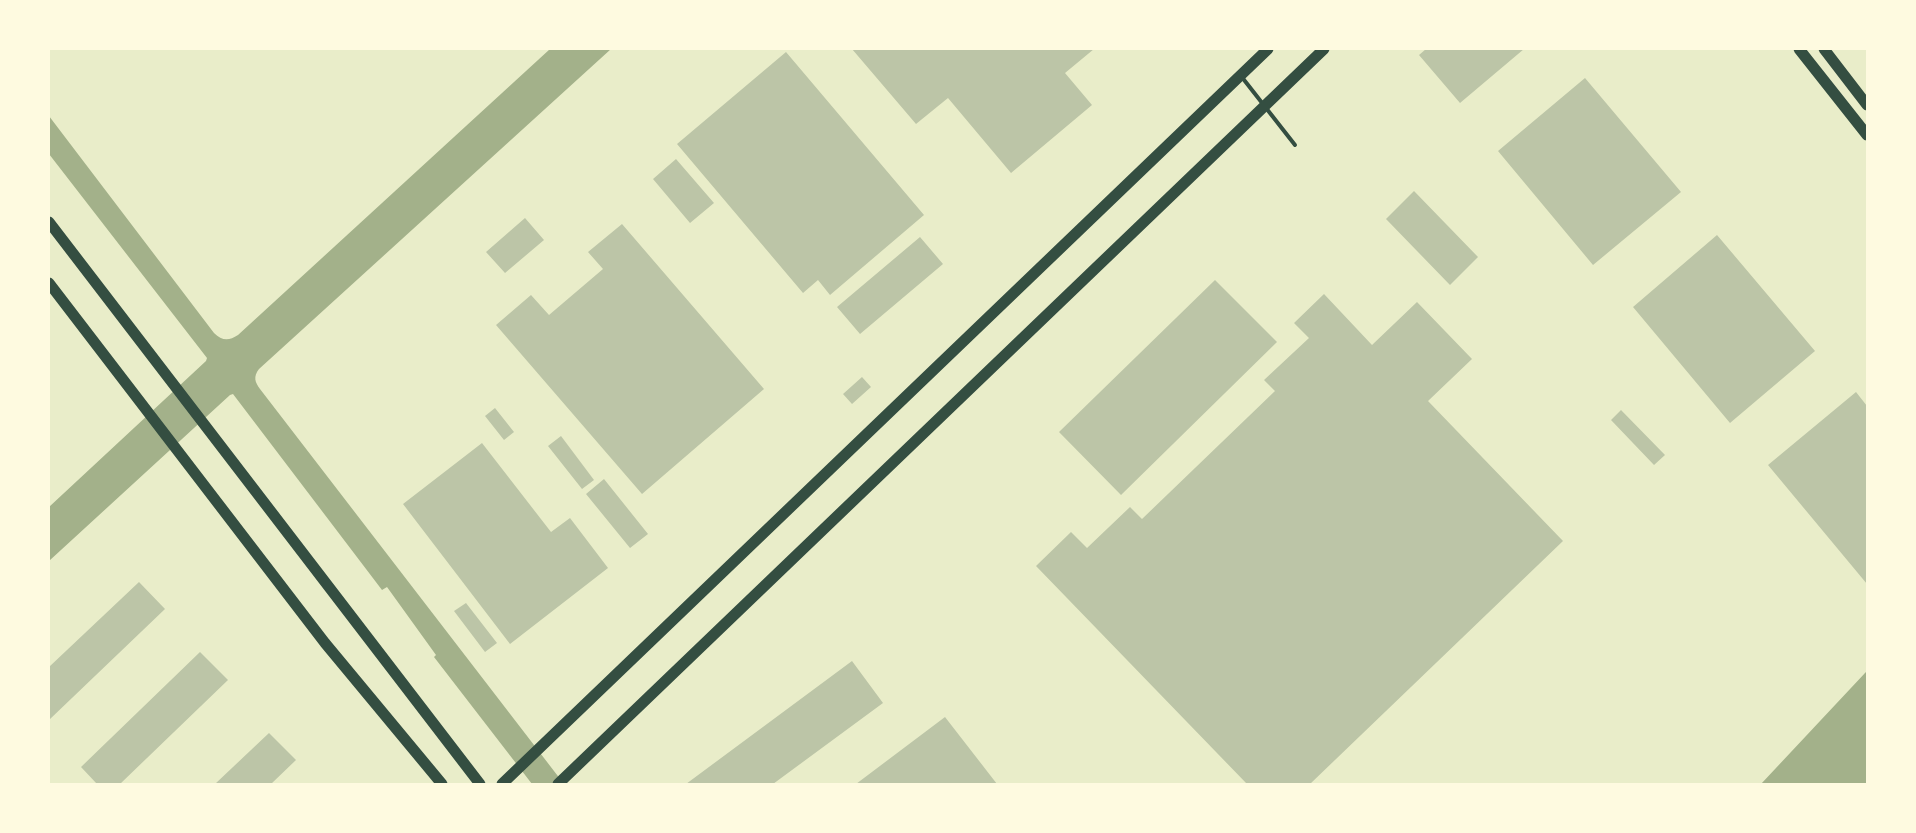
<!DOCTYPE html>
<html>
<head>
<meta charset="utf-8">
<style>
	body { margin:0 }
	#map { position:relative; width:1916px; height:833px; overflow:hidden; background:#e9edc9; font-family:"Archivo Narrow",sans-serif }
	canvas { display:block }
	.frame { position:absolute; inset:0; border:50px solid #fefae0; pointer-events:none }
</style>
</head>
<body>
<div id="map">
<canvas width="1916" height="833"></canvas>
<div class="frame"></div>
</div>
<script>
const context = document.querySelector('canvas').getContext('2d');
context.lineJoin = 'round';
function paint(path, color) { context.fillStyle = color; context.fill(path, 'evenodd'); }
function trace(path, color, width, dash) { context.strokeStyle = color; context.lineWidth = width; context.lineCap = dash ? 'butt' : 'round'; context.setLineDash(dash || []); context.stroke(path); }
paint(new Path2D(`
	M550 49H611L259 369C253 377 255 382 260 389L564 784H532L434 657 436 655 387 587 382 590 233 394 230 395 49 561V507L206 361 207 358 49 154V116L214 333C222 341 229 341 238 335Z
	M1867 671V784H1761L1865 673Z`), '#a3b18a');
paint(new Path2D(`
	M852 49H1094L1065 73 1092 105 1011 173 948 98 916 124Z
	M1426 49H1524L1460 103 1419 55Z
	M786 52 924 215 830 295 818 280 803 293 677 144Z
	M1585 78 1681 192 1593 265 1498 151Z
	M676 159 714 203 690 223 653 179Z
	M1414 191 1478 257 1450 285 1386 219Z
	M525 218 544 240 505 273 486 252Z
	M622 224 764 389 642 494 496 325 531 295 549 315 603 269 588 252Z
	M1717 235 1815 351 1730 423 1633 307Z
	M920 237 943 264 860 334 837 307Z
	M1215 280 1277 342 1121 495 1059 432Z
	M1324 294 1372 345 1417 302 1472 359 1428 401 1563 541 1310 784H1247L1036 566 1071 532 1087 548 1130 507 1142 519 1275 391 1264 380 1309 338 1294 323Z
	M862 377 871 387 852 404 843 394Z
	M1856 392 1867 406V584L1768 465Z
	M495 408 514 432 504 440 485 416Z
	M1621 410 1665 455 1654 465 1611 420Z
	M561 436 594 480 582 489 548 446Z
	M482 443 551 532 570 518 608 568 510 644 403 504Z
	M604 479 648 534 630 548 586 494Z
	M139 582 165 609 49 720V667Z
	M466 603 497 643 485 652 454 611Z
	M200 652 228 680 120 784H97L81 767Z
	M852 661 883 703 773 784H686Z
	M945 717 997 784H856Z
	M269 733 296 760 271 784H215Z`), '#bcc5a7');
trace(new Path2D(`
	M1241 76 1295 145`), '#344e41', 4);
trace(new Path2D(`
	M1799 49 1867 135
	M1824 49 1867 105
	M49 222 480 784
	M49 283 325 643 442 784
	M502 784 1268 49
	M558 784 1324 49`), '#344e41', 11);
</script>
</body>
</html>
